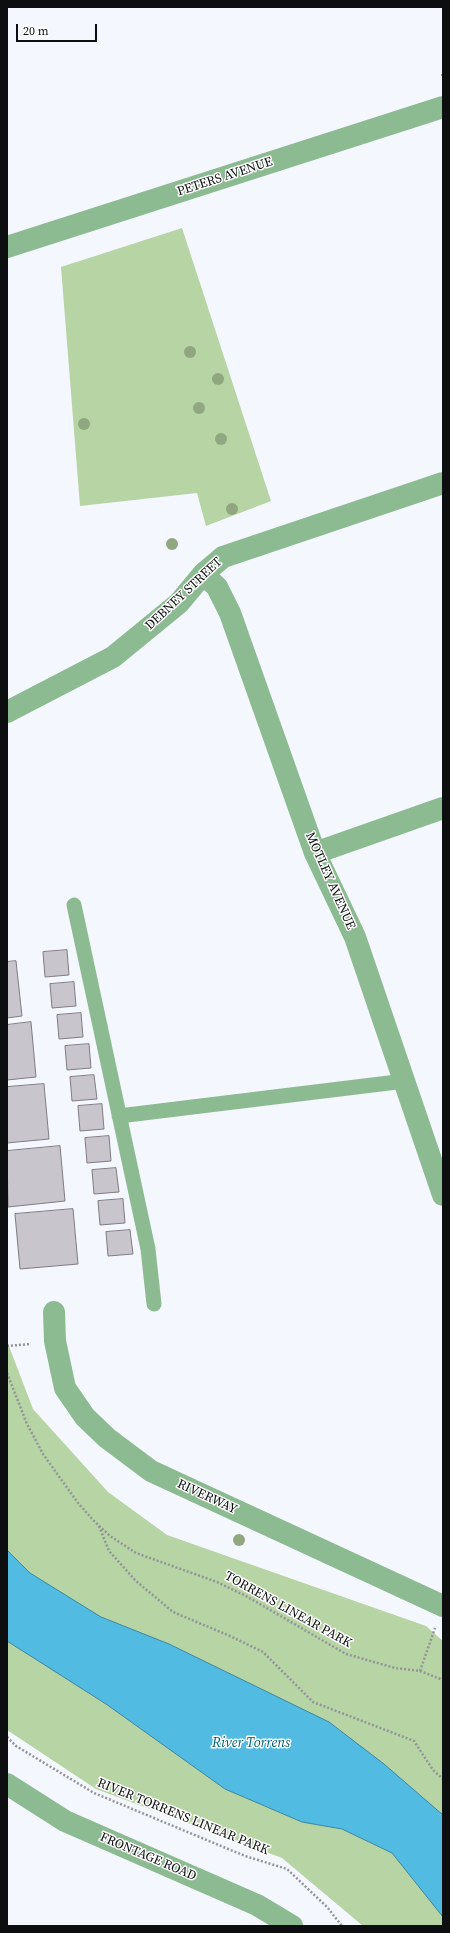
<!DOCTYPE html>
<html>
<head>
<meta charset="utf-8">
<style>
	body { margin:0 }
	#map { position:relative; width:450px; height:1933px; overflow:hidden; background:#f5f7fe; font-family:"Source Serif 4",serif }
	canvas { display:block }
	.frame { position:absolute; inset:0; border:8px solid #0d0e10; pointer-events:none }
	.scale { position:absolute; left:16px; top:24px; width:81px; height:18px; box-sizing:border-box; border:2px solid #0d0e10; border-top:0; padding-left:5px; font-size:12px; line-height:14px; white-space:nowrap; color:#0d0e10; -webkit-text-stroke:3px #fff; paint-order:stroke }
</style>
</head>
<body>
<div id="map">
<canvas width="450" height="1933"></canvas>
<div class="frame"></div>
<div class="scale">20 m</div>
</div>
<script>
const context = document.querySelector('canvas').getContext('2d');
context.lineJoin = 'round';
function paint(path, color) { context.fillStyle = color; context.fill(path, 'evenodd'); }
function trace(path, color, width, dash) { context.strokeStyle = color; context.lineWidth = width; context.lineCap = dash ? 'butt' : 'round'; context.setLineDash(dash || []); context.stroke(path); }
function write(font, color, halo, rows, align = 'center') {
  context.font = font + ' "Source Serif 4",serif'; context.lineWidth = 3; context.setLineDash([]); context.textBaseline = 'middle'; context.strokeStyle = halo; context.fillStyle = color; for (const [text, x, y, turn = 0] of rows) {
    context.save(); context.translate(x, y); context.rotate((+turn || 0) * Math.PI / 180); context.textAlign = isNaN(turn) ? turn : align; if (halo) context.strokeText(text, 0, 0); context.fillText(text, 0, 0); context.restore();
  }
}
paint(new Path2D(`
	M182 228 271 501 206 526 197 493 80 506 61 267Z
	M7 1341 33 1409 108 1492 167 1535 426 1626 443 1641V1926H363L282 1858 96 1789 7 1730Z`), '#b7d4a4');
const water = new Path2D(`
	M7 1550 30 1573 101 1617 169 1644 329 1722 384 1764 443 1815V1917L392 1853 342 1829 302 1822 225 1789 106 1704 7 1641Z`);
paint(water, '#51bbe2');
trace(water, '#3d87a3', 1);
const building = new Path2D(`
	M67 950 69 975 45 977 43 952Z
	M16 961 22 1016 7 1018V962Z
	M74 982 76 1006 52 1008 50 984Z
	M81 1013 83 1037 59 1039 57 1015Z
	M31 1022 36 1077 7 1080V1025Z
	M89 1044 91 1068 67 1070 65 1046Z
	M94 1075 97 1099 72 1101 70 1077Z
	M44 1084 49 1139 7 1143V1087Z
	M102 1104 104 1129 80 1131 78 1106Z
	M109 1136 111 1161 87 1163 85 1138Z
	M60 1146 65 1201 8 1207 7 1151Z
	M116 1168 119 1192 94 1194 92 1170Z
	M123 1199 125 1223 100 1225 98 1201Z
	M73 1209 78 1264 20 1269 15 1214Z
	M130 1230 133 1254 108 1256 106 1232Z`);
paint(building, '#c9c5cc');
trace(building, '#7f7b81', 1);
trace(new Path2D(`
	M442 74 443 78
	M7 1346 31 1344
	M7 1373 27 1424 43 1454 78 1503 93 1520 110 1536 136 1553 217 1582 246 1596 346 1654 395 1668 420 1671 443 1680
	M99 1526 109 1551 136 1581 173 1612 230 1636 263 1652 313 1702 414 1741 433 1770 443 1779
	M420 1671 435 1628
	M7 1737 16 1746 94 1793 245 1856 287 1869 327 1907 342 1926`), '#939499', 2.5, [2, 2]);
trace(new Path2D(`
	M74 905 148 1249 154 1304
	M119 1116 405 1081`), '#8cbb91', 15);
trace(new Path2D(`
	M7 247 443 107
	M203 574 217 587 230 613 315 853 355 937 443 1195
	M7 712 113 657 179 603 203 574 223 557 443 483
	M315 853 443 808
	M54 1312 55 1341 65 1388 85 1417 107 1438 151 1471 443 1606
	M7 1784 65 1821 257 1905 292 1926`), '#8cbb91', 22);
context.fillStyle = '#90a780';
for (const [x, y] of [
	[190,352],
	[218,379],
	[199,408],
	[84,424],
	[221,439],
	[232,509],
	[172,544],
	[239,1540]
]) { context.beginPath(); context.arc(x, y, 6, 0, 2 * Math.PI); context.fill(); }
write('13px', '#0d0e10', '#fff', [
	["PETERS AVENUE",225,177,-18],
	["DEBNEY STREET",184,594,-43],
	["MOTLEY AVENUE",330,881,66],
	["RIVERWAY",207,1497,25],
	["TORRENS LINEAR PARK",288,1610,29],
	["RIVER TORRENS LINEAR PARK",183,1817,22],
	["FRONTAGE ROAD",148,1857,23]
]);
write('italic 14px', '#005e78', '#fff', [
	["River Torrens",251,1743]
]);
</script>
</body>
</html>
